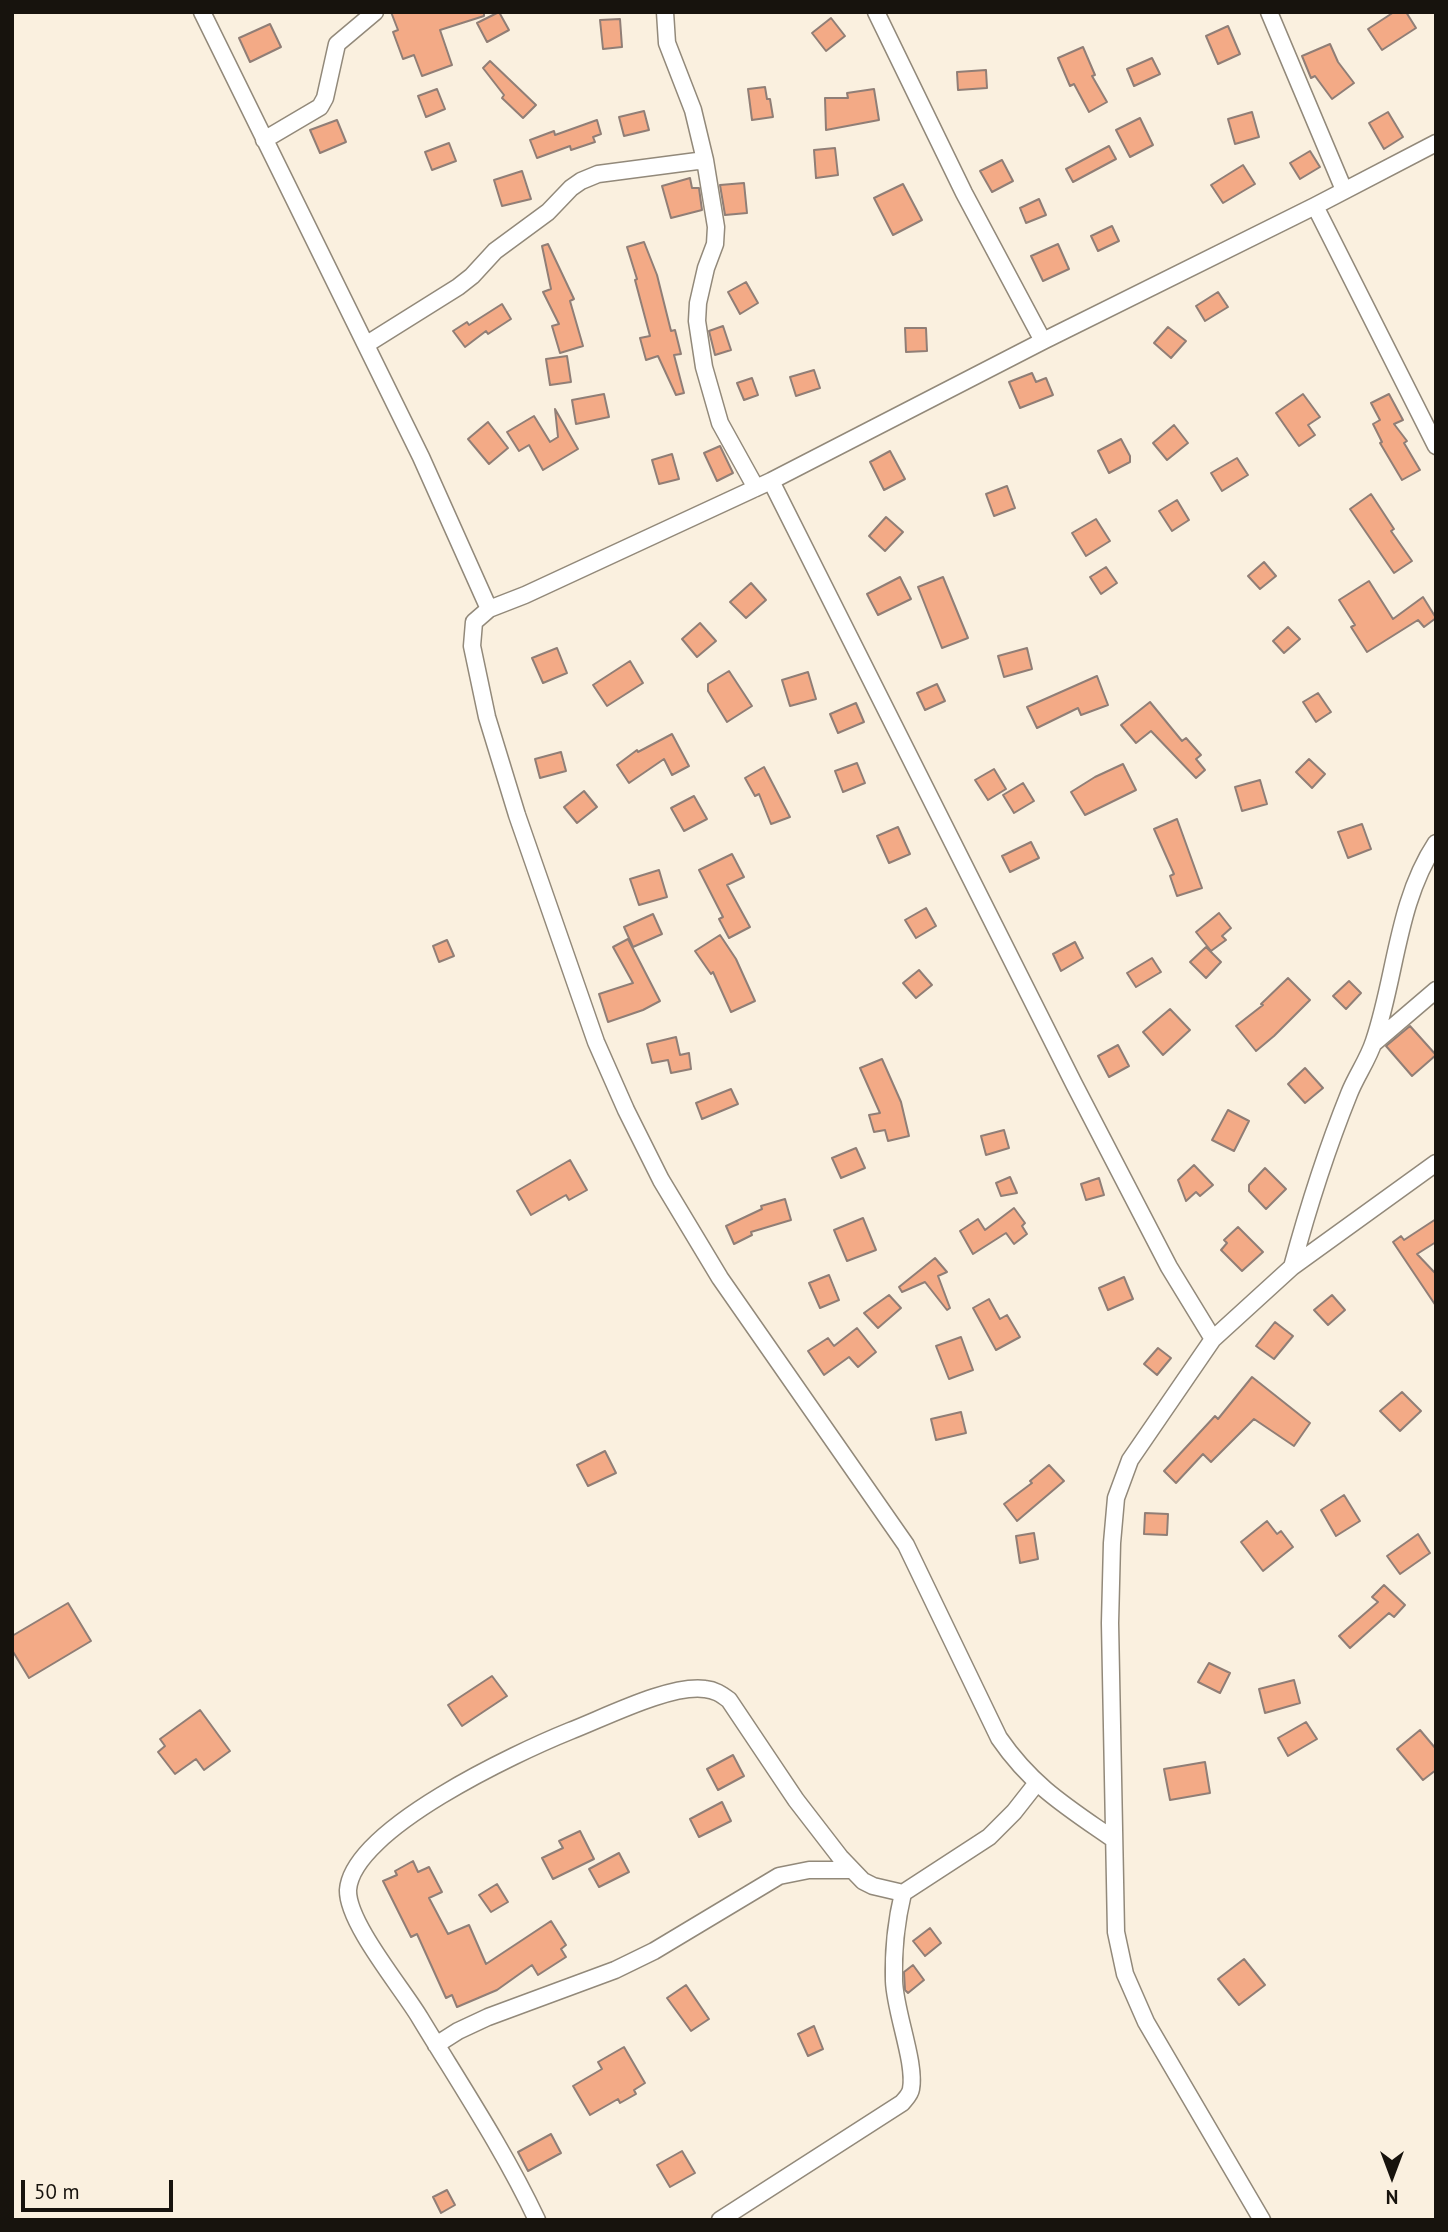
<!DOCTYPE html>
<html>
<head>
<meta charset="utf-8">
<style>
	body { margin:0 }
	#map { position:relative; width:1448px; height:2232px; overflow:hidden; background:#faf0df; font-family:"PT Sans",sans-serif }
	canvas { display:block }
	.frame { position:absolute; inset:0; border:14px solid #17130d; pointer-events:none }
	.north { position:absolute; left:1357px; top:2141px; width:70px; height:70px; -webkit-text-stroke:5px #faf0df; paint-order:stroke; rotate:180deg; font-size:19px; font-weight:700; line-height:28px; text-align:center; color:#17130d }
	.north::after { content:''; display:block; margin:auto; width:24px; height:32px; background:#17130d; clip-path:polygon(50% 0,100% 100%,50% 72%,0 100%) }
	.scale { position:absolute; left:21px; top:2180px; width:152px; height:32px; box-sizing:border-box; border:4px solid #17130d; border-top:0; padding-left:9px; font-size:21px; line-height:24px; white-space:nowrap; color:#17130d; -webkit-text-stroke:5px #faf0df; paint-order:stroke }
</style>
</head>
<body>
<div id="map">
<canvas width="1448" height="2232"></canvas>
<div class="frame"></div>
<div class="north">N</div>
<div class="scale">50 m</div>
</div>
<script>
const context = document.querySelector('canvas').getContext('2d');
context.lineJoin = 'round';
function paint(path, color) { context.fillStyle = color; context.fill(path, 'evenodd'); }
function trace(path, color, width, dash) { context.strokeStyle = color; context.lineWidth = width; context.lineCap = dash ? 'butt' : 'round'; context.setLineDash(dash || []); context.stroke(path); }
const building = new Path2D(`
	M391 12H484V16L440 30 452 65 422 76 414 55 403 59 393 32 398 30Z
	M499 12 509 30 487 42 477 23Z
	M1394 12H1406L1416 28 1382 50 1368 29Z
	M831 18 845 36 826 51 812 33Z
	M620 19 622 47 603 49 600 20Z
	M270 24 281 47 250 62 239 38Z
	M1228 26 1240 54 1218 64 1206 36Z
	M1330 44 1338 62 1354 83 1332 99 1315 76 1311 78 1302 56Z
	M1083 47 1095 75 1092 76 1107 102 1089 112 1074 84 1070 86 1058 58Z
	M1152 58 1160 74 1134 86 1127 69Z
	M490 61 536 105 523 118 502 98 504 95 483 68Z
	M986 70 987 88 958 90 957 72Z
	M765 87 767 99H770L773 117 752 120 748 89Z
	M437 89 445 109 426 117 418 96Z
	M874 89 879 120 826 130 825 98H848L847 93Z
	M644 111 649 130 624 136 619 117Z
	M1252 112 1259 137 1235 144 1228 119Z
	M1388 112 1403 137 1384 149 1369 123Z
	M1140 118 1153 145 1130 157 1116 130Z
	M337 120 346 142 320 153 310 130Z
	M597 120 601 134 593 137 595 142 571 150 570 146 537 158 530 140 554 131 555 135Z
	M449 143 456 161 432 170 425 152Z
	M1109 146 1116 159 1073 182 1066 169Z
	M835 148 838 175 816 178 814 150Z
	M1310 151 1320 167 1300 179 1290 163Z
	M1002 160 1013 181 992 192 980 171Z
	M1243 165 1255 184 1223 203 1211 185Z
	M522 171 531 199 502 206 494 180Z
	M690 178 692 188H699L702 210 671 218 662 186Z
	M744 183 747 213 725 215 720 185Z
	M903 184 922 220 893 235 874 198Z
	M1039 199 1046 215 1026 223 1020 208Z
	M1112 226 1119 241 1098 251 1091 236Z
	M644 242 657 275 671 331 675 330 681 354 674 355 684 393 676 395 658 356 646 360 640 338 650 336 635 280 637 279 627 247Z
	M548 244 574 299 570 301 583 346 560 353 552 326 559 324 543 292 551 289 542 246Z
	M1058 244 1069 269 1043 281 1031 256Z
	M746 282 758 303 740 314 728 292Z
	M1218 292 1228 307 1205 321 1196 306Z
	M502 304 511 319 488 334 486 331 465 347 453 331 467 322 469 325Z
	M723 326 731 350 715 355 709 331Z
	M1168 327 1186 341 1171 358 1154 343Z
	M905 328H926L927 351 906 352Z
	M567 356 571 382 550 385 546 359Z
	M814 370 820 388 796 396 790 377Z
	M1032 373 1036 382 1046 378 1053 395 1020 408 1009 382Z
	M752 378 758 395 744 400 737 383Z
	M604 394 609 417 576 424 572 400Z
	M1303 394 1320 417 1308 425 1315 435 1299 446 1276 413Z
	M1389 394 1403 420 1394 424 1407 441 1404 443 1420 470 1402 480 1380 443 1382 442 1373 424 1380 420 1371 403Z
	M555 409 578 449 543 470 529 445 519 451 507 432 534 416 550 442 558 437Z
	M488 422 508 448 489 464 468 439Z
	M1174 425 1188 443 1167 460 1153 443Z
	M1121 439 1130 456V462L1109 473 1098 451Z
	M720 446 733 473 717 481 704 453Z
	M890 451 905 479 884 490 870 462Z
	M672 454 679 479 659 484 652 460Z
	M1237 458 1248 475 1222 491 1211 473Z
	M1007 486 1015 508 994 516 986 494Z
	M1371 494 1394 529 1391 531 1412 561 1394 573 1350 509Z
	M1177 500 1189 520 1172 531 1159 511Z
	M886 517 903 532 885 551 869 536Z
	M1096 519 1110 541 1086 556 1072 533Z
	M1264 562 1276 576 1260 589 1248 576Z
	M1106 567 1117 583 1101 594 1090 577Z
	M900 577 911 599 878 615 867 594Z
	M943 577 968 638 942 648 918 587Z
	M1369 581 1393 619 1423 597 1436 618 1424 627 1418 620 1367 652 1351 627 1355 625 1339 600Z
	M751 583 766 600 746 618 730 602Z
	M700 623 716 641 697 657 682 639Z
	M1288 627 1300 639 1284 653 1273 641Z
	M557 648 567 673 543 683 532 658Z
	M1027 648 1032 669 1004 677 998 656Z
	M630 661 643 683 607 706 593 685Z
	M729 671 752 706 727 722 708 691V684Z
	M808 672 816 699 790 706 782 680Z
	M1097 676 1108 705 1081 715 1078 708 1037 728 1027 707Z
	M937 684 945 701 925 710 917 693Z
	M1318 693 1331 712 1316 722 1303 702Z
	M1150 702 1182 741 1186 738 1201 755 1196 759 1205 770 1196 778 1151 731 1136 743 1121 725Z
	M856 703 864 722 838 733 830 714Z
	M672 734 689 766 672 775 664 759 629 783 617 765 637 750 638 752Z
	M561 752 566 771 540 778 535 759Z
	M1309 759 1325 774 1312 788 1296 772Z
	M857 763 865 783 843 792 835 771Z
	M1123 764 1136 790 1085 815 1071 792 1095 777Z
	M764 767 790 817 771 824 759 794 755 796 745 778Z
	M994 769 1006 789 988 800 975 780Z
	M1260 780 1267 804 1242 811 1235 787Z
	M1023 783 1034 801 1014 813 1003 795Z
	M584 791 597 807 577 823 564 807Z
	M694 796 707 819 684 831 671 808Z
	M1177 819 1202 888 1177 896 1170 876 1174 874 1154 829Z
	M1362 824 1371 849 1348 858 1338 832Z
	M898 827 910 854 889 863 877 836Z
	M1031 842 1039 858 1010 872 1002 856Z
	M732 854 744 877 727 885 750 927 729 938 719 919 723 917 699 870Z
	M659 870 667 897 639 905 630 879Z
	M926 908 936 926 916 938 905 920Z
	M1219 913 1231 928 1222 936 1226 940 1211 951 1196 932Z
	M653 914 662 934 633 947 624 927Z
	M720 935 736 959 755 1001 731 1012 713 972 711 974 695 951Z
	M628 939 660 1001 643 1010 608 1022 599 994 633 983 613 947Z
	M447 940 454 956 439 962 433 946Z
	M1075 942 1083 958 1061 971 1053 954Z
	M1206 947 1221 962 1206 978 1190 962Z
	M1152 958 1161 972 1136 987 1127 973Z
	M919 970 932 985 916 998 903 983Z
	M1288 978 1310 1000 1274 1036 1256 1051 1236 1026 1263 1005 1261 1004Z
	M1349 981 1361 993 1346 1009 1333 996Z
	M1170 1009 1190 1030 1163 1055 1143 1032Z
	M1410 1026 1436 1055 1412 1076 1386 1046Z
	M676 1037 680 1055 689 1053 691 1069 671 1073 668 1060 652 1063 647 1044Z
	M1118 1045 1129 1066 1109 1077 1098 1056Z
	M882 1059 901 1102 909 1136 888 1141 885 1130 874 1132 869 1115 880 1113 860 1068Z
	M1305 1068 1323 1088 1305 1103 1288 1084Z
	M731 1089 738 1104 702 1119 696 1103Z
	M1228 1110 1249 1121 1234 1151 1212 1140Z
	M1004 1130 1009 1148 986 1155 981 1136Z
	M856 1148 865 1168 841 1178 832 1158Z
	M570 1160 587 1190 569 1200 566 1195 531 1215 517 1191Z
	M1194 1165 1213 1185 1200 1196 1196 1192 1186 1201 1178 1180Z
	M1265 1168 1286 1189 1266 1209 1249 1191V1185Z
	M1010 1177 1017 1193 1001 1196 996 1183Z
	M1099 1178 1104 1195 1086 1200 1081 1184Z
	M785 1199 791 1220 751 1232 752 1235 734 1244 726 1226 762 1209 761 1206Z
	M1014 1208 1025 1223 1022 1226 1027 1234 1014 1244 1006 1233 973 1254 960 1231 978 1219 985 1230Z
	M863 1218 876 1250 847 1261 834 1230Z
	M1436 1219V1242L1417 1254 1436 1274V1306L1393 1242 1401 1236 1404 1240Z
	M1238 1227 1263 1252 1242 1271 1221 1250 1227 1243 1224 1240Z
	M935 1258 947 1272 938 1276 950 1308 947 1310 925 1282 902 1292 899 1287Z
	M829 1275 839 1300 820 1308 809 1283Z
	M1124 1277 1133 1299 1108 1310 1099 1288Z
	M889 1295 901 1308 878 1328 864 1313Z
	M1332 1295 1345 1310 1328 1325 1314 1310Z
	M989 1299 1000 1319 1007 1315 1020 1337 996 1350 973 1308Z
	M1275 1322 1293 1336 1274 1359 1256 1346Z
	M857 1328 876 1352 858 1367 849 1357 824 1375 808 1351 828 1338 834 1346Z
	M961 1337 973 1370 949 1379 936 1346Z
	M1158 1348 1171 1358 1157 1375 1144 1364Z
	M1252 1377 1310 1423 1294 1446 1254 1419 1211 1462 1203 1454 1176 1483 1164 1471 1215 1416 1218 1419Z
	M1402 1392 1421 1411 1400 1431 1380 1411Z
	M961 1412 966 1433 936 1440 931 1419Z
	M605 1451 616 1473 588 1486 577 1465Z
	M1049 1465 1064 1481 1017 1521 1004 1504 1032 1483 1030 1481Z
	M1344 1495 1360 1521 1336 1536 1321 1510Z
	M1145 1513 1168 1514 1167 1535 1144 1534Z
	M1267 1521 1277 1534 1281 1531 1293 1547 1263 1571 1241 1542Z
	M1034 1533 1038 1559 1020 1563 1016 1536Z
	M1418 1534 1430 1553 1400 1574 1387 1556Z
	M1384 1585 1405 1605 1394 1617 1389 1613 1350 1648 1339 1636 1378 1602 1372 1597Z
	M68 1603 91 1641 29 1678 12 1650V1636Z
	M1209 1663 1230 1673 1220 1693 1198 1682Z
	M492 1676 507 1696 462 1726 448 1705Z
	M1294 1680 1300 1703 1265 1713 1259 1689Z
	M200 1710 230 1751 204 1770 196 1759 175 1774 158 1752 165 1746 160 1739Z
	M1306 1722 1317 1739 1288 1756 1278 1738Z
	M1420 1730 1436 1749V1770L1423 1780 1397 1749Z
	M733 1755 744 1776 718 1790 707 1769Z
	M1205 1762 1210 1793 1170 1800 1164 1769Z
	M722 1802 731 1821 699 1837 690 1819Z
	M580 1831 594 1859 553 1879 542 1858 563 1848 559 1841Z
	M619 1853 629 1872 599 1887 589 1869Z
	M413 1861 418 1872 429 1867 442 1892 429 1898 448 1934 469 1925 486 1964 551 1921 566 1945 561 1949 566 1957 538 1975 532 1965 497 1990 457 2007 452 1995 446 1998 417 1934 411 1937 383 1881 397 1875 395 1871Z
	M497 1884 508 1902 491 1912 479 1895Z
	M930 1928 941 1943 925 1956 913 1941Z
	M1244 1959 1265 1985 1239 2005 1218 1979Z
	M913 1965 924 1980 908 1993 905 1990 904 1972Z
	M686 1985 709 2019 691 2031 667 1998Z
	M814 2026 823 2049 808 2056 798 2034Z
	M624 2047 645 2083 634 2090 636 2094 620 2103 618 2099 590 2115 573 2086 602 2069 598 2062Z
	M551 2134 561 2153 528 2171 518 2152Z
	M682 2151 695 2173 670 2187 657 2165Z
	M447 2190 455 2205 441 2213 433 2197Z`);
paint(building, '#f3aa86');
trace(building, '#907e76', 2);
const street = new Path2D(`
	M202 12 421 457 489 609
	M665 12 667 43 693 110 705 160 716 227 715 244 706 268 698 303 697 321 704 367 720 423 756 488
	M876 12 964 193 1043 341
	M1269 12 1344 190
	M264 140 320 107 325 98 337 44 375 12
	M1315 206 1436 446
	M367 344 458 287 472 276 495 251 548 212 571 188 581 181 598 174 705 160
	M771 481 1074 1084 1169 1267 1213 1339 1130 1460 1116 1498 1112 1543 1110 1623 1116 1932 1125 1974 1146 2022 1262 2220
	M1374 1043 1436 990
	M1292 1267C1308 1208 1326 1151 1349 1094 1356 1076 1368 1060 1374 1041 1396 976 1397 902 1436 843
	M1213 1339 1292 1267 1436 1163
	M1113 1839C1067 1807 1032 1786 999 1738L906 1545 720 1278 661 1180 626 1110 596 1042 517 815 487 717 472 646 474 622 489 609 525 595 771 481 1043 341 1315 206 1436 143
	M436 2045 458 2031 488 2017 615 1970 654 1951 779 1876 809 1870H852
	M537 2220C504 2150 460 2084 420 2018 403 1989 347 1923 348 1890 352 1829 518 1752 570 1731 604 1718 670 1684 705 1689 715 1690 721 1694 729 1700L796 1800 840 1857 863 1881 873 1886 903 1893 989 1837 1014 1812 1036 1784
	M720 2220 902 2103C906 2098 910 2095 911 2089 916 2063 895 2012 894 1981 893 1951 896 1922 903 1893`);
trace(street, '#92897a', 19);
trace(street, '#fff', 16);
</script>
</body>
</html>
